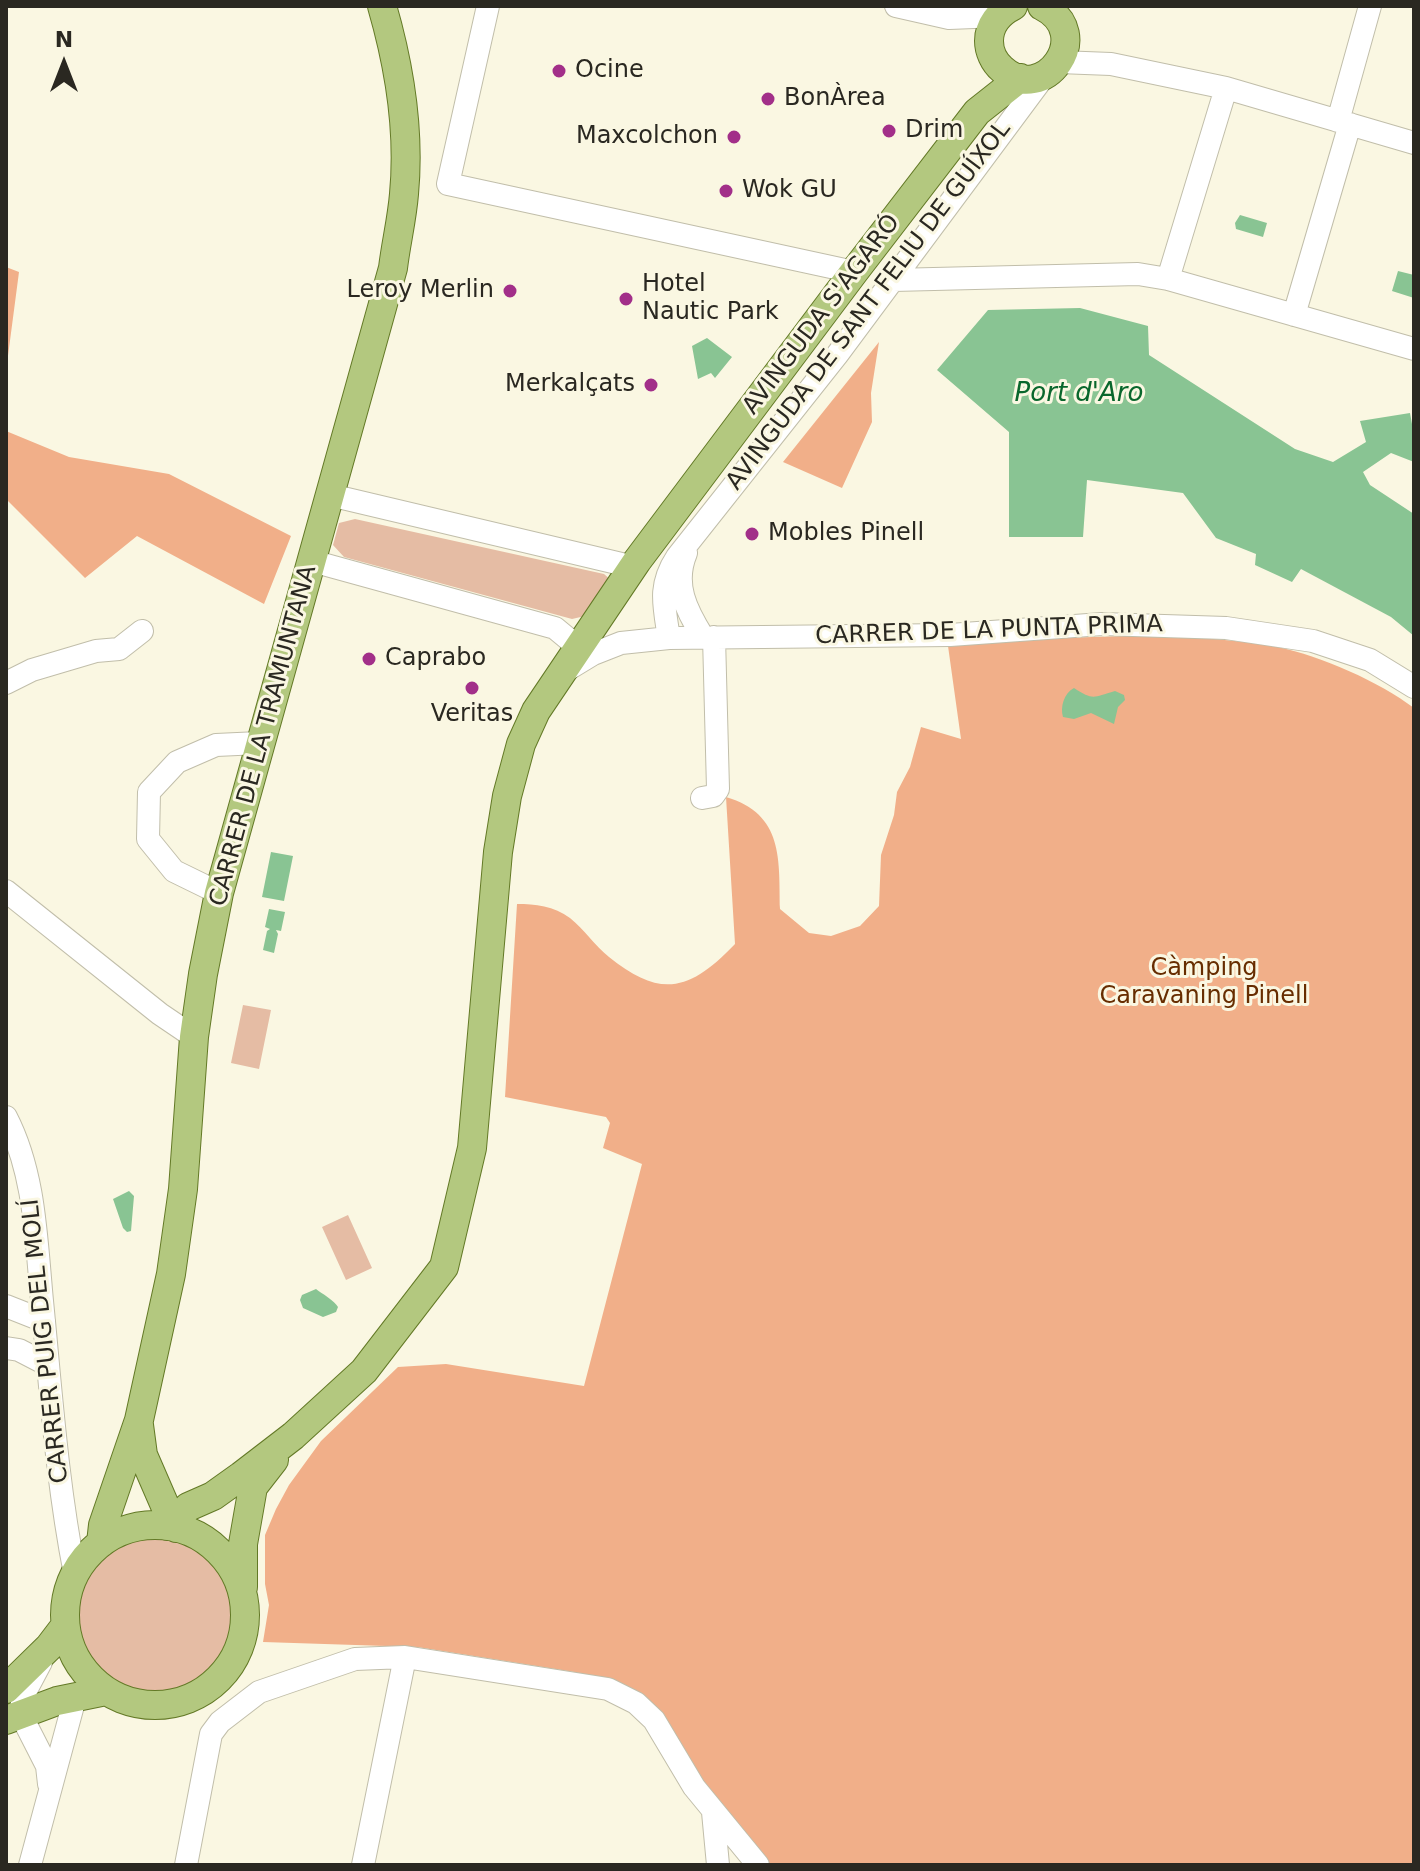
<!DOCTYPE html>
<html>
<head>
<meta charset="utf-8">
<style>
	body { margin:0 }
	#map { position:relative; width:1420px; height:1871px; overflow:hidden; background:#faf7e2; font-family:"DejaVu Sans",sans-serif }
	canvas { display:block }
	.frame { position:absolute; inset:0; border:8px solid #2a2821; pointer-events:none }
	.north { position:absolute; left:24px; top:24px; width:80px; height:80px; -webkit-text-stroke:6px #faf7e2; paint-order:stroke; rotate:0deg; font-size:22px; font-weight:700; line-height:32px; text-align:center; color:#2a2821 }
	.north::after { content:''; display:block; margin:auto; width:28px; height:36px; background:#2a2821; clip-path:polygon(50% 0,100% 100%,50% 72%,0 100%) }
</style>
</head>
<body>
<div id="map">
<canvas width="1420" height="1871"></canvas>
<div class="frame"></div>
<div class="north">N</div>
</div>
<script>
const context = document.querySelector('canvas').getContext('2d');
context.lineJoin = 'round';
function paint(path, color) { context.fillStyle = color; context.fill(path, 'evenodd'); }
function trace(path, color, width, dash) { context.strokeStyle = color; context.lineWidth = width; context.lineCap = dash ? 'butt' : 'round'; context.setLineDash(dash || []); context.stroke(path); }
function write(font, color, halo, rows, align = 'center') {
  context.font = font + ' "DejaVu Sans",sans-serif'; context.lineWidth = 6; context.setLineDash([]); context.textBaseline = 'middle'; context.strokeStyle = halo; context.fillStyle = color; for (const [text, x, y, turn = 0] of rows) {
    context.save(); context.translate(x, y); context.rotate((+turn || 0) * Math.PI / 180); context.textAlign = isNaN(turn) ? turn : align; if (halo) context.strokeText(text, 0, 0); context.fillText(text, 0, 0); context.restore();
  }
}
paint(new Path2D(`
	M355 519 604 574 612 581 585 616 572 619 344 557 333 545 339 523Z
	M243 1005 271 1010 259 1069 231 1063Z
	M348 1215 372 1268 346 1280 322 1227Z
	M75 1614a78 78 0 1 1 156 0a78 78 0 1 1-156 0Z`), '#e5bca4');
paint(new Path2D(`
	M6 267 19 272 6 371Z
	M879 342 871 393 872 422 842 488 783 462Z
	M6 431 69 457 169 474 291 536 264 604 137 536 85 578 6 499Z
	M1160 635C1200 638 1240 640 1278 647 1321 656 1380 682 1414 708V1865H759L645 1707 574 1672 417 1647 263 1642 269 1605 265 1584V1535L276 1509 289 1485 321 1441 398 1367 446 1364 584 1386 642 1164 603 1148 610 1123 606 1117 505 1097 517 904C535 904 554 906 570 918 584 929 595 946 609 957 661 999 690 991 735 944L726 797C784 814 779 860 780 909L809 933 831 936 860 926 879 906 881 855 894 815 897 792 910 767 921 727 961 739 948 646 1059 638Z`), '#f1af89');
paint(new Path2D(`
	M1240 215 1267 223 1263 237 1236 229 1235 223Z
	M1398 271 1414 275V298L1392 291Z
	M1080 308 1148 326 1149 355 1295 449 1333 462 1366 442 1360 421 1410 413 1414 435V462L1391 453 1363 472 1370 485 1414 514V636L1391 617 1301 569 1292 582 1255 565 1256 554 1216 538 1183 493 1087 480 1083 537H1009V432L937 370 988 310Z
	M707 338 732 357 715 378 711 373 698 379 692 346Z
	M1074 688C1094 701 1093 697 1115 691L1124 695 1125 700 1118 707 1114 724 1091 713 1074 719 1063 717C1060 707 1064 693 1074 688Z
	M271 852 293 856 284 901 262 897Z
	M269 909 285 912 281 931 276 930 278 934 274 953 263 950 267 931 270 929 265 927Z
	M129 1191 134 1196 131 1231 127 1232 123 1228 113 1199Z
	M316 1289C321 1293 335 1301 338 1307L336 1312 323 1317 303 1308 300 1300 302 1295Z`), '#89c493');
const minor = new Path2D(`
	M488 6 448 184 854 272
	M896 6 949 18 999 16
	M1059 62 1111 64 1226 88 1414 143
	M1338 121 1370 6
	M1168 279 1226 88
	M893 280 1138 274 1168 279 1414 349
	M1294 315 1350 124
	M330 495 634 567
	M686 553C673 584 686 610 703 637
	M312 561 555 628 578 647
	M669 638C664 605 658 586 677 557L837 355 1045 75
	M565 671 593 654 621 643 669 638 950 635 1102 624 1226 628 1313 641 1370 660 1414 687
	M6 683 32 670 96 651 119 649 142 631
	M702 798 713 796 718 789 714 637
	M6 891 160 1014 194 1037
	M219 893 174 871 148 839 149 792 177 762 216 745 259 743
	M6 1117C35 1173 36 1238 42 1301 51 1392 57 1483 75 1574
	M6 1306 44 1321
	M6 1348 19 1350 48 1365
	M41 1662 24 1694 20 1713 47 1766 49 1784
	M713 1812 718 1865
	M30 1865 75 1698
	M186 1865 211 1734 220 1722 259 1692 355 1659 405 1657 608 1689 636 1703 654 1720 694 1787 758 1865
	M363 1865 405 1657`);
const major = new Path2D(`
	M1013 6C999 13 989 25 989 41 989 51 994 62 1002 69 1043 107 1097 34 1042 6
	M139 1425 143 1455 166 1508 167 1526
	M65 1615a90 90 0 1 1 180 0a90 90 0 1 1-180 0Z
	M176 1528 182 1514 188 1507 213 1496 241 1476 293 1436 364 1371 444 1267 472 1148 498 852 507 796 521 744 536 711 637 561 854 272 977 112 1020 78
	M101 1543 103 1525 139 1420 171 1274 183 1189 194 1037 203 974 219 893 393 268C396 243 402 219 404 194 410 130 400 68 382 6
	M243 1587V1544L253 1487 274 1460
	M6 1689 49 1647 65 1626
	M6 1720 57 1701 106 1691`);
trace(minor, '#c1beaa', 24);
trace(major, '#637926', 30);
trace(minor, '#fff', 22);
trace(major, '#b3c87f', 28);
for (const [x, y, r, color] of [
	[559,71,8,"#a22f89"],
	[768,99,8,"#a22f89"],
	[889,131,8,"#a22f89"],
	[734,137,8,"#a22f89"],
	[726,191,8,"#a22f89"],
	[510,291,8,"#a22f89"],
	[626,299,8,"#a22f89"],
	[651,385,8,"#a22f89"],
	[752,534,8,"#a22f89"],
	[369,659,8,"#a22f89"],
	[472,688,8,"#a22f89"]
]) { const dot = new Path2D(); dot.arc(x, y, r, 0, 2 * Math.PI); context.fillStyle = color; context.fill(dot); trace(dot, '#faf7e2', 3); }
write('24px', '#2a2821', '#faf7e2', [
	["Ocine",575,71],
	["BonÀrea",784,99],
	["Drim",905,131],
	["Maxcolchon",718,137,"right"],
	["Wok GU",742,191],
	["Hotel",642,285],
	["Nautic Park",642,313],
	["Leroy Merlin",494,291,"right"],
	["Merkalçats",635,385,"right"],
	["Mobles Pinell",768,534],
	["Caprabo",385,659],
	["Veritas",472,715,"center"]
], 'left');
write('24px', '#2a2821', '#faf7e2', [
	["AVINGUDA DE SANT FELIU DE GUÍXOL",869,306,-53],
	["AVINGUDA S'AGARÓ",822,315,-53],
	["CARRER DE LA PUNTA PRIMA",989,631,-2],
	["CARRER DE LA TRAMUNTANA",264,736,-75],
	["CARRER PUIG DEL MOLÍ",46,1341,-96]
]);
write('24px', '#672d00', '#faf7e2', [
	["Càmping",1204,969],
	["Caravaning Pinell",1204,997]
]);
write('italic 26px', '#09672c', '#faf7e2', [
	["Port d'Aro",1079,394]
]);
</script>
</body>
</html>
